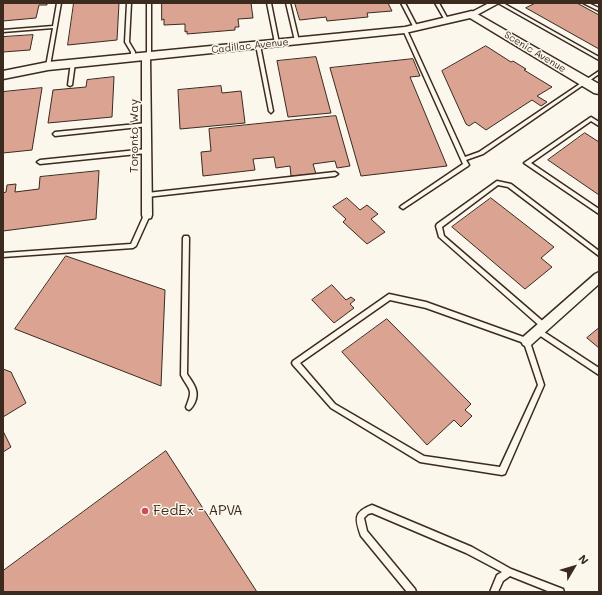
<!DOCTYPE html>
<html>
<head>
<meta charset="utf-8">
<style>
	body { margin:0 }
	#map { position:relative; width:602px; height:595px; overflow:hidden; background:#fbf7ec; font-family:Mali,sans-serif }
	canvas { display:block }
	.frame { position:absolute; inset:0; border:4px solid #3b2a1e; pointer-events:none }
	.north { position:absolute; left:554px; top:547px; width:40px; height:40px; -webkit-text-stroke:3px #fbf7ec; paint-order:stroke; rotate:52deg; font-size:11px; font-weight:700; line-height:16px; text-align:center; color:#3b2a1e }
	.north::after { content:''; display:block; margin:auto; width:14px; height:18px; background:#3b2a1e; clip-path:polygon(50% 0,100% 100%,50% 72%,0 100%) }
</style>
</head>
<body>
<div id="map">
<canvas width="602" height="595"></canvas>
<div class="frame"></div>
<div class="north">N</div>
</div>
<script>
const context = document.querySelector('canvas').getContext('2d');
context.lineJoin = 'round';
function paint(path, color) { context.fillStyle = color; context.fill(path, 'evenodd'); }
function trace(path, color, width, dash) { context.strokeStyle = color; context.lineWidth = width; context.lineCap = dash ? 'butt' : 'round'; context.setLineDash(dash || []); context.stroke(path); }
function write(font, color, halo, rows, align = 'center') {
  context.font = font + ' Mali,sans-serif'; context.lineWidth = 3; context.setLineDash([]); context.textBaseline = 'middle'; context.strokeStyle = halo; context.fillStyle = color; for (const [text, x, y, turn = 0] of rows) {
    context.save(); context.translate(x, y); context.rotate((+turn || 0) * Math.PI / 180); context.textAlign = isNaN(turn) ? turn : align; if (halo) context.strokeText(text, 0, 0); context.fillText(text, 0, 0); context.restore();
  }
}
const building = new Path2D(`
	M3 3H47V5H39L36 18 3 21Z
	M74 3H119L117 40 68 45Z
	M162 3H251L253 18 238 19 239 27H235V30L187 34V31L185 32V24L164 25V19L162 20Z
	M295 3H388L392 11 367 13 368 17 327 21 326 17 300 20Z
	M536 3H577L599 15V49L526 8Z
	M33 35 30 50 3 52V54V37Z
	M486 46 511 62 513 61 526 69 524 70 552 87 537 96 547 102 541 106 532 100 486 130 475 122 469 126 466 124 442 71Z
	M316 57 331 113 288 117 277 61Z
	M413 59 420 76 410 77 447 166 361 176 330 68Z
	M114 77 112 117 48 123 53 90 86 87 87 80Z
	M221 86 222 93 241 91 245 123 180 129 178 90Z
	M42 88 32 150 3 153V92Z
	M336 116 350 166 337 168 335 161 313 164 316 174 291 176 290 166 276 168 274 157 253 159 255 170 203 176 201 152 211 151 209 129Z
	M585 133 599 142V195L548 160Z
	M99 171 96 219 3 231V193L6 192 7 185 16 184 15 192 39 189 40 177Z
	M347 198 360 210 367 205 378 214 371 219 385 232 367 244 343 222 346 219 333 207Z
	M491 198 554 247 541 258 552 267 525 289 452 227Z
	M66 256 165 290 161 386 15 329Z
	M332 285 346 300 351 297 355 300 350 304 354 308 334 323 312 300Z
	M387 319 471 404 465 410 472 416 461 427 454 420 427 445 342 352Z
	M599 328V348L587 338Z
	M3 369 11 372 26 403 3 417Z
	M3 431 11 447 3 452Z
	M166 451 257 592H3V571Z`);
paint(building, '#daa392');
trace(building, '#3b2a1e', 1);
const lane = new Path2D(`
	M57 3H61L50 66 48 67 46 66 53 28 3 32V30L53 26Z
	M127 3H131L129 42 135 52V57L133 58 131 57V52L125 42Z
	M147 3H151V56L149 57 147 56Z
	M267 3H271L279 43 278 44 275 43Z
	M286 3H290L299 41 298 42 295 41Z
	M401 3H405L418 28 417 29 414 28Z
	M435 3H439L449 21 448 22H446Z
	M498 3H503L599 57V60Z
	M583 3H588L599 8V11Z
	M404 29 407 30 465 157 479 152 599 71V74L483 154 466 160 469 165 468 166 403 209 400 207 401 206 463 164 403 30Z
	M257 44 260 45 273 111 271 113 269 111 256 45Z
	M71 62H73L75 63 72 85 70 86 68 85Z
	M591 117 599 122V126L591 121 531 163 599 209V214L524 163Z
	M147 123 149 125V126L55 136 53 134 55 132Z
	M147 149 149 151 147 153 40 164 37 162 40 160Z
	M335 172 338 174 335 176 147 197 144 195 147 193Z
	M497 181 511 184 599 251V256L508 187 498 185 442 227 444 236 546 324 547 326 546 328 544 329 542 328 439 237 436 226 437 224Z
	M147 213 150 215 136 246 133 248 3 257V253L131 244 144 215Z
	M184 236H188L189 238 187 374C193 383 200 391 195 402 193 406 192 408 189 410L187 409 186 407C194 388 189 391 181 375L183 238Z
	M389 294 426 302 529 339 544 385 505 474 502 475 420 462 331 408 293 365 292 363 293 361ZM390 300 426 308 524 343 538 385 500 467 424 456 335 404 300 363Z
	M538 328 599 368V375L536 333 535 331 536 329Z
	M372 505 472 547 511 569 563 589 564 592H550L510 576 503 581 498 592H490L497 575 502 572 466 553 372 513 368 514 364 518 367 531 415 589 416 592H407L361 536C355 519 353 512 372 505Z`);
const street = new Path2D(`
	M489 3H499L475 16H469L468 14Z
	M146 53 150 56 152 215 151 218 147 219 143 218 142 215V56Z
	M599 272V284L531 345 527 347 523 345 521 341 523 337 595 274Z`);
const secondary = new Path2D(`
	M472 11 599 84V94L594 93 470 18 405 33 48 70 3 79V71L48 62 405 27Z`);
trace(lane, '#3b2a1e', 3);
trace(street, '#3b2a1e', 3);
trace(secondary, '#3b2a1e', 3);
paint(lane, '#fbf7ec');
paint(street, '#fbf7ec');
paint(secondary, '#fbf7ec');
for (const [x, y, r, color] of [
	[145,511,4,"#d1495b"]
]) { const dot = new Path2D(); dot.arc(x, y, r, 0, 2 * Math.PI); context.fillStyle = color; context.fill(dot); trace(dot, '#fbf7ec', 1.5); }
write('10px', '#3b2a1e', '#fbf7ec', [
	["Cadillac Avenue",250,46,-6],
	["Scenic Avenue",535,52,31]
]);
write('12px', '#3b2a1e', '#fbf7ec', [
	["Toronto Way",134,136,-90]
]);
write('14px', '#3b2a1e', '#fbf7ec', [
	["FedEx - APVA",153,511]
], 'left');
</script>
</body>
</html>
